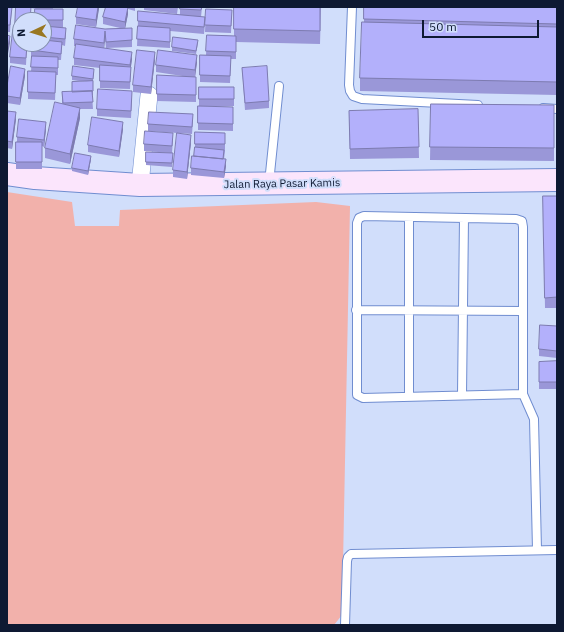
<!DOCTYPE html>
<html>
<head>
<meta charset="utf-8">
<style>
	body { margin:0 }
	#map { position:relative; width:564px; height:632px; overflow:hidden; background:#d1defb; font-family:"IBM Plex Sans",sans-serif }
	canvas { display:block }
	.frame { position:absolute; inset:0; border:8px solid #0e1932; pointer-events:none }
	.north { position:absolute; left:12px; top:12px; width:40px; height:40px; box-sizing:border-box; background:#d1defb; border:1px solid #838fab; border-radius:50%; rotate:266deg; font-size:11px; font-weight:700; line-height:16px; text-align:center; color:#0e1932 }
	.north::after { content:''; display:block; margin:auto; width:14px; height:18px; background:#997721; clip-path:polygon(50% 0,100% 100%,50% 72%,0 100%) }
	.scale { position:absolute; left:422px; top:20px; width:117px; height:18px; box-sizing:border-box; border:2px solid #0e1932; border-top:0; padding-left:5px; font-size:12px; line-height:14px; white-space:nowrap; color:#0e1932; -webkit-text-stroke:3px #d1defb; paint-order:stroke }
</style>
</head>
<body>
<div id="map">
<canvas width="564" height="632"></canvas>
<div class="frame"></div>
<div class="north">N</div>
<div class="scale">50 m</div>
</div>
<script>
const context = document.querySelector('canvas').getContext('2d');
context.lineJoin = 'round';
function paint(path, color) { context.fillStyle = color; context.fill(path, 'evenodd'); }
function trace(path, color, width, dash) { context.strokeStyle = color; context.lineWidth = width; context.lineCap = dash ? 'butt' : 'round'; context.setLineDash(dash || []); context.stroke(path); }
function write(font, color, halo, rows, align = 'center') {
  context.font = font + ' "IBM Plex Sans",sans-serif'; context.lineWidth = 4; context.setLineDash([]); context.textBaseline = 'middle'; context.strokeStyle = halo; context.fillStyle = color; for (const [text, x, y, turn = 0] of rows) {
    context.save(); context.translate(x, y); context.rotate((+turn || 0) * Math.PI / 180); context.textAlign = isNaN(turn) ? turn : align; if (halo) context.strokeText(text, 0, 0); context.fillText(text, 0, 0); context.restore();
  }
}
paint(new Path2D(`
	M7 192 72 202 75 226H119L120 210 316 202 350 206 342 615 334 625H7Z`), '#f2b1ab');
const lane = new Path2D(`
	M352 7 349 85 350 91 353 96 362 99 478 105
	M543 108 557 109
	M269 183 279 86
	M409 217V397
	M356 310 523 311
	M523 394 363 398 357 395V223L359 218 364 216 516 219 522 221 523 227V394L534 419 537 550
	M462 395 464 218
	M345 625 347 561 348 557 351 554 557 550`);
const street = new Path2D(`
	M140 185 149 95`);
const secondary = new Path2D(`
	M7 174 35 178 140 185 557 180`);
trace(lane, '#708dd0', 10);
trace(street, '#708dd0', 18);
trace(secondary, '#708dd0', 24);
trace(lane, '#fff', 8);
trace(street, '#fff', 17);
trace(secondary, '#fbe5fc', 22);
paint(new Path2D(`
	M7 7H12L10 32H7Z
	M16 7H53V9H63V27L66 35 65 46 62 45 61 60H58V75H56L55 100 28 99V71H31L32 58 31 57V50L44 44V20L36 9 31 8 20 20V44H27L26 65 10 63V57L15 31Z
	M99 7 96 27 76 24V17Z
	M106 7H135V11L128 9V14L125 28 132 40V47L106 48 132 59 131 67 130 89 100 88V68L74 65V58L76 46H74V39L105 29 120 28 103 24V17ZM105 38 106 48H104Z
	M144 7H178L177 14 144 10Z
	M180 7H202L201 17 205 24 204 34 170 31V48L137 46 138 21 180 15Z
	M234 7H321L320 44 236 42V59H231L230 83 200 82V55H206L207 35 234 36Z
	M364 7H557V95L360 91V78L364 22Z
	M206 9 232 10 231 33 205 32Z
	M198 43 196 54 172 51V47Z
	M155 59 151 94 133 92V85Z
	M197 62 195 77H196V102L157 101V75L189 77 156 72V65Z
	M242 68 269 101V108L245 110Z
	M94 72 93 81V95H92L93 109H80V118L70 164 45 158V148L62 104V92H72L86 82 72 80V76Z
	M25 76 20 105 7 103V86Z
	M199 87H234V106H199Z
	M132 98 131 118 97 116V109Z
	M431 104 554 105V161L430 160Z
	M198 106 233 107V131L198 130Z
	M418 109 419 158 350 159 349 111Z
	M7 111 16 119 12 149 7 148Z
	M193 121 192 134 148 131V124Z
	M46 129 44 147 42 146V169H16V142H17V137Z
	M123 129 119 157 88 152V145Z
	M195 132 225 133V151L224 159 226 166 224 178 191 175V168L194 156 195 147Z
	M173 140 172 153 144 151V144Z
	M191 142 187 179 173 177V170Z
	M146 152 173 153 172 167 146 165Z
	M91 159 88 175 72 171V168Z
	M543 196H557V308H545Z
	M557 326V358L539 356V349Z
	M557 361V389H539V362Z`), '#9a97d8');
paint(new Path2D(`
	M98 7H99V9L96 27V20Z
	M128 7V14L125 29V22Z
	M105 31V38L104 50V43Z
	M10 36V43L7 59V52Z
	M132 52V59L130 72V65Z
	M155 52V59L151 94V87Z
	M197 55V62L195 77V70Z
	M25 69V76L20 105V98Z
	M80 108V118L70 164V154Z
	M16 112V119L12 149V142Z
	M46 122V129L44 147V140Z
	M123 122V129L119 157V151Z
	M191 135V142L187 179V172Z
	M91 156V159L88 175V171Z
	M226 159V166L224 178V172Z`), '#7d7bb0');
const building = new Path2D(`
	M7 7H12L10 25H7Z
	M16 7H31L30 20H20V28H15Z
	M78 7H98L96 20 76 17Z
	M106 7H128L125 22 103 17Z
	M180 7H202L201 10 180 9Z
	M234 7H320V31L234 29Z
	M364 7H557V24L364 19Z
	M35 9H63V20H35Z
	M206 9 232 10 231 26 205 25Z
	M138 11 205 17 204 27 138 21Z
	M362 22 557 27V82L360 78Z
	M76 25 105 29 132 28V40L106 42 105 31 104 43 74 39Z
	M44 26 66 28 65 39 44 37Z
	M138 26 170 28V42L137 39Z
	M13 31H20V44H27L26 58 10 57Z
	M7 35 10 36 7 52Z
	M207 35 236 36V52L206 51Z
	M173 37 198 40 196 51 172 47Z
	M44 40 62 42 61 54 31 50V44H44Z
	M76 44 132 52 130 65 74 58Z
	M137 50 155 52 151 87 133 85Z
	M158 50 197 55 195 70 156 65Z
	M200 55 231 56 230 76 200 75Z
	M32 56 58 57V68L31 67Z
	M100 65 131 67 130 82 100 81Z
	M11 66 25 69 20 98 7 96V86Z
	M73 66 94 69 93 79 72 76Z
	M267 66 269 101 245 103 242 68Z
	M28 71 56 72 55 93 28 92Z
	M157 75 196 77V95L157 94Z
	M93 81V91L72 92V82Z
	M199 87H234V99H199Z
	M98 89 132 91 131 111 97 109Z
	M92 91 93 102 63 103 62 92Z
	M55 102 80 108 70 154 45 148Z
	M431 104 554 105V148L430 147Z
	M198 106 233 107V124L198 123Z
	M418 109 419 147 350 149 349 111Z
	M7 111 16 112 12 142 7 141Z
	M149 112 193 114 192 127 148 124Z
	M92 117 123 122 119 151 88 145Z
	M19 119 46 122 44 140 17 137Z
	M145 131 173 133 172 146 144 144Z
	M195 132 225 133V144H195Z
	M177 133 191 135 187 172 173 170Z
	M16 142H42V162H16Z
	M195 147 224 150 223 159 194 156Z
	M146 152 173 153 172 163 146 162Z
	M75 153 91 156 88 171 72 168Z
	M192 156 226 159 224 172 191 168Z
	M543 196H557V297L545 298Z
	M540 325 557 326V351L539 349Z
	M557 361V382H539V362Z`);
paint(building, '#b3b0fb');
trace(building, '#7d7bb0', 1);
write('11px', '#0e1932', '#d1defb', [
	["Jalan Raya Pasar Kamis",282,184,-1]
]);
</script>
</body>
</html>
